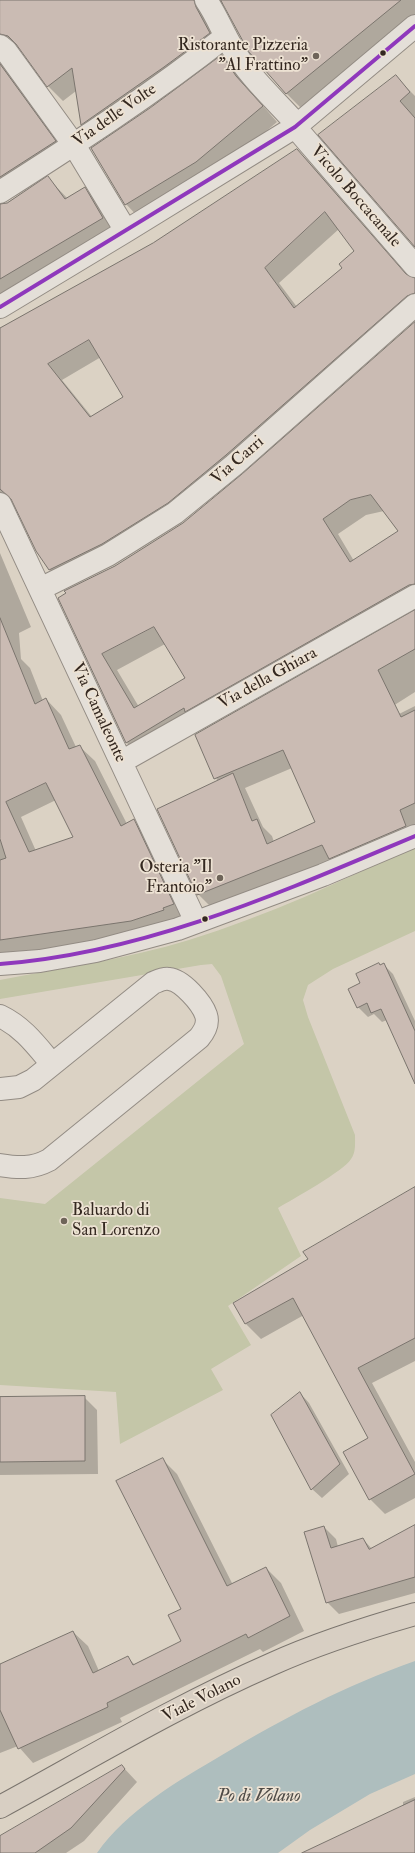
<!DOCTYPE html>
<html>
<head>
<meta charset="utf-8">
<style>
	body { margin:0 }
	canvas { display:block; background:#dbd2c4 }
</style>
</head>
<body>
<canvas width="415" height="1853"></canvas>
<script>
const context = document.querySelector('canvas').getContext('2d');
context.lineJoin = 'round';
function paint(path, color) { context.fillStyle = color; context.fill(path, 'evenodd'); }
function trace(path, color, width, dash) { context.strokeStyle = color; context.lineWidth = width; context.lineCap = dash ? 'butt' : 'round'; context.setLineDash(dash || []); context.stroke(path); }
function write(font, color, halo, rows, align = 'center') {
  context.font = font + ' "IM FELL Double Pica",serif'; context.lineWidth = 3.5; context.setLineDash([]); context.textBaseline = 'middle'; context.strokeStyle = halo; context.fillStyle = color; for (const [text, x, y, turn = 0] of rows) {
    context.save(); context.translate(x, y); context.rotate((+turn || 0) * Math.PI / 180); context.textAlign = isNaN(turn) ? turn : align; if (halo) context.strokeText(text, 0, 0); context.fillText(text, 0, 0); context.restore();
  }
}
paint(new Path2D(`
	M415 846V931L333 969 308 985 303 1000 308 1017 355 1135C355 1143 356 1153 351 1159 344 1171 293 1199 278 1208L301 1256 228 1306 251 1345 211 1369 223 1390 120 1444 116 1392 0 1385V1198L45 1204 244 1044 221 976 212 964 201 965 0 999V980C63 968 127 959 189 940 267 916 342 881 415 846Z`), '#c4c6a8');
paint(new Path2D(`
	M415 1661V1774L370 1794 310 1830 278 1853H97C127 1810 178 1781 222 1755 286 1717 344 1686 415 1661Z`), '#aebebe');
paint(new Path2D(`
	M0 0H415V17L302 109 286 93 223 3 214 5 225 48 97 140 81 125 76 91 63 101 48 86 22 51 19 49H11L3 59V67L12 76 70 157 9 197 3 205 48 178 68 199 84 188 100 203 118 233 0 303Z
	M222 56 237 71 251 92 277 122 211 177 140 219 126 204 151 108Z
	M396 77 415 96V245Z
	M297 150 312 165 410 279H415V317L65 585 50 570 37 550 15 503 8 497 5 499 0 494V328L153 244ZM339 229 356 251 344 268 297 307 279 283ZM101 357 124 397 92 417 62 380Z
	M415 323V605L142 758 127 743 59 598 115 566 182 524 243 475ZM384 511 399 532 354 561 338 534 366 515ZM165 644 186 679 139 707 117 670Z
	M0 553 31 627 19 633 21 659 30 668 43 701 46 699 61 715 76 747 79 746 95 761 127 824 134 821 149 836 188 919 178 925 0 958ZM56 800 75 838 36 851 21 817Z
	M415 612V692L371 720 375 726 415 706V825L213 909 198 894 218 782 196 735ZM292 768 316 823 274 842 272 836 263 827 245 788Z
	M384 965 393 974 415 1021V1072L387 1020 382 1022 374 1014 368 1017 358 1007 361 983Z
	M415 1188V1361L372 1383 415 1462V1498L385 1514 370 1499 345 1452 370 1439 304 1315 261 1339 246 1324 234 1303 309 1260Z
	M300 1393 309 1403 349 1474 322 1498 312 1489 273 1416Z
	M84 1397 97 1410 98 1474 0 1475V1398Z
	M162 1459 177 1474 233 1585 266 1568 281 1583 304 1631 263 1652 260 1649 120 1718 122 1722 33 1763 18 1746 0 1753V1666L73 1632 88 1646 99 1671 127 1657 135 1665 182 1642 183 1609Z
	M415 1526V1593L339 1614 327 1602 324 1527 336 1539 338 1547 363 1539 372 1549Z
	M122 1766 137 1782 84 1841 66 1853H0V1837Z
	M415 1797V1853H303L403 1806V1802Z`), '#0003');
const building = new Path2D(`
	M0 0H194L196 7 210 33 164 67 81 125 72 68 47 87 16 44 8 36 0 34Z
	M221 0H401L286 94 249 52Z
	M222 55 236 76 263 106 196 162 125 205 91 148 150 108Z
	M0 64 56 141 0 177Z
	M396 75 410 92 400 101 415 118V247L318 135Z
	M297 149 406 274 415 278V293L407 296 226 455 168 503 102 544 49 570 36 551 11 499 0 489V328L153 243ZM325 212 354 251 339 264 342 268 294 308 265 268ZM89 340 123 397 90 417 48 364Z
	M48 176 65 199 85 187 103 218 0 279V204L7 203Z
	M415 322V584L409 585 185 712 184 708 126 743 58 598 66 593 64 591 115 566 183 523 242 474ZM371 495 398 531 350 562 323 519 350 500ZM154 627 185 678 134 708 102 654Z
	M415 610V649L378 670 401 717 415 710V803L400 810 406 826 329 859 322 845 197 895 157 809 233 773 252 821 257 819 267 844 315 822 283 750 214 779 195 735Z
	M0 618 35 704 46 698 69 749 80 745 121 826 134 819 174 904 163 908 164 910 131 921 0 940V860L6 858 0 839ZM46 783 73 837 29 852 6 802Z
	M379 963 380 965 384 963 415 1031V1084L381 1009 371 1013 367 1003 357 1008 348 989 360 983 356 974Z
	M415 1187V1338L358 1368 415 1474 369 1500 343 1452 368 1438 293 1298 245 1324 233 1303 308 1259 303 1252Z
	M300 1392 340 1464 311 1490 271 1415Z
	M85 1396V1461L0 1462V1397Z
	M163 1458 227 1586 266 1567 290 1616 248 1638 246 1634 107 1703 108 1707 18 1749 0 1710V1664L73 1631 93 1673 128 1656 133 1665 181 1641 168 1615 181 1609 116 1481Z
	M415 1525V1577L326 1603 304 1532 324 1526 331 1548 363 1538 369 1549Z
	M122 1765 125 1769 71 1828 35 1853H0V1836Z
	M415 1800V1853H302Z`);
paint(building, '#cabbb3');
trace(building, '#7b756e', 1);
const minor = new Path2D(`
	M206 0C217 16 223 33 233 49 248 75 271 96 291 118L295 127 415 266
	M0 46 6 51 74 145 126 231
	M0 192C77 143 154 93 226 36
	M0 307 126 231 295 127 415 26
	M0 504 196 922
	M40 589 108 555 175 513 234 465 415 305
	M121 762 415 596
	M0 964 40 961 96 951 178 929 323 875 415 836
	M0 1016C23 1027 36 1045 52 1064
	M0 1089 19 1087 33 1080 153 983C158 981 163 978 169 979 182 980 202 1003 206 1015 209 1024 204 1032 199 1038L49 1160C32 1169 18 1168 0 1165`);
const major = new Path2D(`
	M0 1807C90 1758 178 1705 272 1664 318 1643 366 1628 415 1614`);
trace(minor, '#938c84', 24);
trace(major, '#7b756e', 24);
trace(minor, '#e4dfd8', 22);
trace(major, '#d8cfc3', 22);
trace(new Path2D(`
	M0 307 295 127 415 26
	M0 964C146 953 282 892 415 836`), '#8f38bc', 4);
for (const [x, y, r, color] of [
	[383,53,3.5,"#342820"],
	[316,56,4,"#6e6459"],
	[220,878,4,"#6e6459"],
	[205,919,3.5,"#342820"],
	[64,1221,4,"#6e6459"]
]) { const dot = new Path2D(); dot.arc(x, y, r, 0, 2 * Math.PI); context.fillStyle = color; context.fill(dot); trace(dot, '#ede2d3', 1.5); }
write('17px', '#342820', '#ede2d3', [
	["Ristorante Pizzeria",308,46],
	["\"Al Frattino\"",308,66],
	["Osteria \"Il",212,868],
	["Frantoio\"",212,888],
	["Baluardo di",72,1211,"left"],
	["San Lorenzo",72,1231,"left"]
], 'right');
write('17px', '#342820', '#ede2d3', [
	["Via delle Volte",115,116,-35],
	["Vicolo Boccacanale",355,197,49],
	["Via Carri",238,461,-41],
	["Via della Ghiara",268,679,-29],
	["Via Camaleonte",98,713,65],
	["Viale Volano",202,1699,-27]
]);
write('italic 18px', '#4e4b47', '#ede2d3', [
	["Po di Volano",259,1797]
]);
</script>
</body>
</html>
